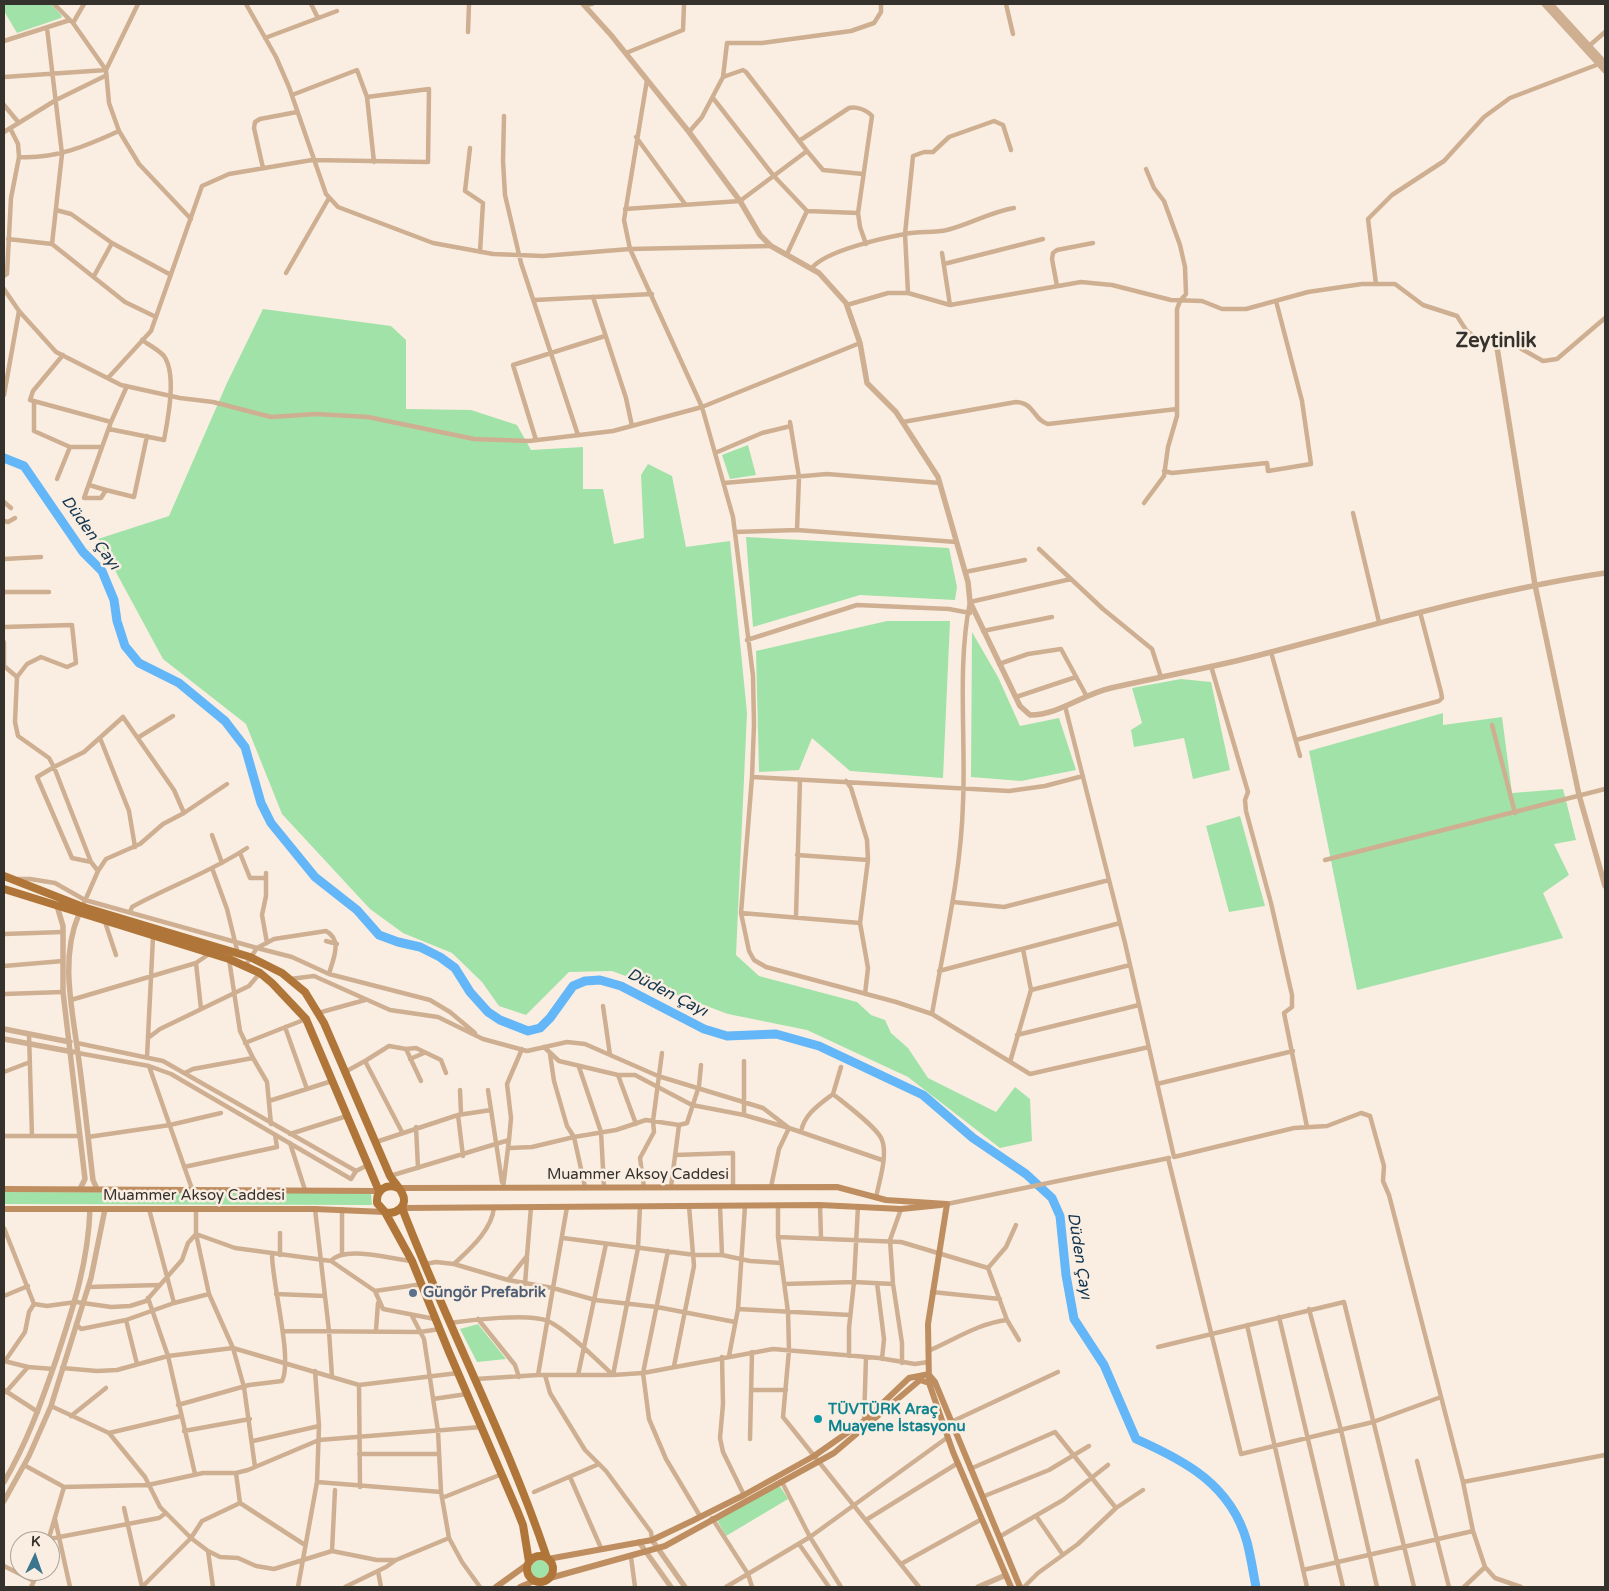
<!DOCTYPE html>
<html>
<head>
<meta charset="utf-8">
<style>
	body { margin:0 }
	#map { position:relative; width:1609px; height:1591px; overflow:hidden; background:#faeee2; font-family:"Varela Round",sans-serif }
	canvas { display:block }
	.frame { position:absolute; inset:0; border:5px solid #35312c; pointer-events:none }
	.north { position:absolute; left:10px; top:1531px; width:50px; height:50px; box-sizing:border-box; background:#faeee2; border:1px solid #aba299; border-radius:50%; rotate:3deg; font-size:14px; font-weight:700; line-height:20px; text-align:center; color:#35312c }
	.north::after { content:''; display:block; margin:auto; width:18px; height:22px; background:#3b758e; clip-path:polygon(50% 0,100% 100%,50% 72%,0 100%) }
</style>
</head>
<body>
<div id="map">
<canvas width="1609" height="1591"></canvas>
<div class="frame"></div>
<div class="north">K</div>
</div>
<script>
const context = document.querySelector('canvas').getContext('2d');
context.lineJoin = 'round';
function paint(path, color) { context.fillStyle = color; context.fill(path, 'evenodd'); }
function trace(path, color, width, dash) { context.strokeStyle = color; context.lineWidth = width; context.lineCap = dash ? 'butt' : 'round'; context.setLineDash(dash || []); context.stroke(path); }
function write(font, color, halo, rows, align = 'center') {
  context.font = font + ' "Varela Round",sans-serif'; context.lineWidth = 5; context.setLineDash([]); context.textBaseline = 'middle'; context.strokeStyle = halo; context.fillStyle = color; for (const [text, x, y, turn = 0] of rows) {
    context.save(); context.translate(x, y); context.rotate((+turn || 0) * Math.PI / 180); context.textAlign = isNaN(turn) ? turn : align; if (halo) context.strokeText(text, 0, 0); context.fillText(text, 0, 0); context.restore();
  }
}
paint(new Path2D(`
	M4 4H51L62 16 61 18 17 33 4 11Z
	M263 309 391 326 406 340V409L471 410 517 425 531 450 583 447V489H603L614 544 644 538 641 475 648 464 672 476 686 547 730 541 747 713 736 955 759 976 857 1002 871 1015 885 1020 891 1033 908 1048 928 1078 996 1112 1015 1087 1030 1099 1032 1141 1000 1148 908 1077 807 1030 728 1014 612 971 569 972 526 1015 499 1006 482 982 452 953 403 933 370 909 282 814 246 724 163 659 98 539 169 516 227 383Z
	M748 445 756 475 730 479 722 455Z
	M746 537 949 548 957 587 955 600 860 595 753 627Z
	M887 621H950L943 778 850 771 812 738 799 770 759 772 756 651Z
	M972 632 998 677 1020 726 1059 718 1076 770 1021 781 971 777Z
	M1181 679 1211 682 1230 770 1193 779 1184 738 1134 747 1131 730 1142 723 1132 688Z
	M1443 713V725L1502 717 1512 793 1563 789 1576 840 1554 844 1569 875 1543 893 1563 938 1357 990 1309 751Z
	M1240 816 1265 906 1229 912 1206 826Z
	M4 1192 371 1193 372 1205 4 1204Z
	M478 1324 506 1359 477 1362 460 1329Z
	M780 1486 788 1499 726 1536 717 1520Z
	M531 1569a9 9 0 1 1 18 0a9 9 0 1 1-18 0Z`), '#a1e2a8');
trace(new Path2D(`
	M4 458 24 466 83 552 102 571 114 600 117 621 125 646 139 663 179 683 225 721 245 747 261 803 271 823 315 877 357 910 379 935 398 942 420 947 440 957 455 968 470 992 488 1012 500 1020 528 1031 540 1028 550 1018 573 986 585 981 600 980 621 986 704 1029 727 1036 776 1034 819 1046 923 1095 973 1138 1026 1174 1052 1198 1060 1216 1066 1275 1074 1319 1104 1365 1136 1439C1186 1461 1231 1485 1247 1542 1251 1557 1253 1572 1256 1587`), '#63b6f7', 9);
trace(new Path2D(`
	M54 4 73 23 106 70
	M138 4 106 70 109 103 119 131 139 164 191 219
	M246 4 276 57 289 87 326 194 338 207 433 243 493 254 543 256 630 249 771 246
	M311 4 318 18
	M1006 4 1013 34
	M584 5 592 4
	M73 23 84 4
	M47 28 62 154 52 244
	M468 32 469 4
	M265 38 337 11
	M4 41 70 20
	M1589 46 1605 32
	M626 53 683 30 684 5
	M4 77 106 70
	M292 95 357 70 367 97 374 162
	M713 98 773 175 807 211 787 254
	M4 105 19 123
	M504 116 503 161 505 195 521 263 578 435
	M4 132 56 100 105 76
	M689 132 702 117 723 77 727 43H762L851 31 874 23 881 12V4
	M636 137 685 204
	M799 141 849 108C856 106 867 110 872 116L858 213 860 227 866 244
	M470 148 465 191 483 203 480 252
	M807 151 823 170 863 174
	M19 157C56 159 86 146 119 131
	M263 168 254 128 255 122 260 119 297 112
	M625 209 740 201 807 151 746 72 743 70 723 77
	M56 210 71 214 112 243 171 275
	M807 211 858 213
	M8 239 52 244 125 302 156 317
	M942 253 950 305
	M944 264 1043 239
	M812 268C825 251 883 238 905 234 919 231 934 233 947 230 971 224 990 212 1014 208
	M286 273 329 198
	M4 276 7 274 11 198 19 157 18 144 10 128
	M94 276 112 243
	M1376 284 1368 219 1392 195 1444 161 1484 117 1510 98 1599 64
	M1057 286 1052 259 1053 253 1057 250 1093 243
	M4 289 19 311 56 352 121 385 180 398 213 402 271 417 316 414 368 417 474 439 529 441 613 431 702 407 630 249 624 220 647 80
	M908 293 905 234 913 156 924 152H933L949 137 994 121 1003 125 1011 150
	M593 297 626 398 632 426
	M535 300 652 294
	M847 305 888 293H908L950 305 1081 282 1112 285 1171 300 1202 301 1222 309H1246L1308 292 1362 284H1395L1423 305 1457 316 1466 330 1479 341 1511 343 1543 361 1557 359 1605 318
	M860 343 702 407 733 517 753 676 754 725 752 777 741 913 749 951 754 960 766 967 896 1002 932 1014 1030 1074 1149 1047
	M63 355 33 391 30 400 111 422 127 386
	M108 378 151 331 202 186 229 174 312 160 428 162 429 89 367 97
	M4 395 19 311
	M34 401V431L70 447H102L111 422
	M790 422 799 477 797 530
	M903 422 1016 402C1035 403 1033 420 1048 424L1177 409
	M109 429 164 440C168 418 177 375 164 356 159 350 149 345 142 340
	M536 440 513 365 605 336
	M102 447 84 498H101L106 490 134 497 147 436
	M715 453 762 433 791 426
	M1164 471 1172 473 1267 463 1268 471 1311 464 1302 401 1276 301
	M57 479 70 447
	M724 483 827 474 940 483
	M89 485 106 490
	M4 502 11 508
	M1144 503 1164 476 1168 447 1177 416V309L1180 301 1186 294 1185 267 1180 245 1164 201 1154 188 1146 169
	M1353 513 1379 622
	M4 521 8 522 15 518
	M735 532 797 530 956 542
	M1039 549 1103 609 1152 649 1161 677
	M4 559 41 557
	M965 572 1025 560
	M4 592H49
	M4 627 72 625 76 663 67 667 41 657 27 664 17 677
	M983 631 1052 617
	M747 640 857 605 949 609 970 613
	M4 642V667
	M1271 652 1300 756
	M999 664 1028 654 1061 649 1086 695
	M4 666 17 677 15 722 18 736 49 758 54 767 84 752 123 717 174 790 184 813 227 784
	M1211 666 1248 792 1245 800 1246 811 1271 903 1292 995V1007L1284 1013 1307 1127
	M1016 697 1076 677
	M1065 706 1125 943 1174 1157 1294 1128 1327 1126 1361 1113 1370 1116 1384 1166 1383 1181 1389 1195 1463 1482 1473 1531 1485 1567 1495 1578 1521 1587
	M1492 725 1515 813
	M139 737 173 716
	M100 738 129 811 135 847
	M1296 740 1439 701 1442 698 1441 692 1420 612
	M752 777 1009 791 1045 786 1083 776
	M846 781 851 788 867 840 868 860 860 923 868 968 865 994
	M212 835 222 863
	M240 853 250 878H266
	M797 855 868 860
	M1325 860 1605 789
	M212 868 227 909 238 954
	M98 871 106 859 140 844 163 824 184 813
	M266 873V896L262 915 267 943
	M18 879H30L55 883 85 900 257 948 274 939 326 931C343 940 333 959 329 974
	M953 902 1004 907 1109 880
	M84 903 98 871 91 862 54 767 37 777 72 858 91 862
	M130 912 132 907C170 886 211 872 247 848
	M741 913 860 923
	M796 916 800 780
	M105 922 116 955
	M4 934 63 932
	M326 941 337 944
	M1023 949 1031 990
	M229 959 240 1031 253 1058 267 1082 271 1124
	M196 963 201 1009
	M4 966 63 961
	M245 966 257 948 292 957 329 974 430 1000 450 1012 475 1033
	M939 971 1120 923
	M290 979 314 976 390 1010 438 1017 483 1039 527 1051 567 1042 585 1044 658 1076 763 1108 789 1128 779 1149 771 1187
	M4 994 63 992
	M71 1000 196 963 209 954
	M603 1006 610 1055
	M318 1013 365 1000
	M932 1014C944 944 961 875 963 803 966 738 957 665 970 602L1071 579
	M285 1027 307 1089
	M29 1034 32 1136
	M1017 1035 1139 1005
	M148 1038 160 1029 249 986 260 973
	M77 1043 163 1061 356 1171
	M245 1043 306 1019
	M544 1047 559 1061 618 1075H635L692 1105 744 1115 789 1128 882 1160
	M406 1049 416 1048 441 1060 446 1073
	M78 1053 149 1066 171 1074 351 1179 356 1171 368 1165
	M550 1054 554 1081 567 1126 574 1137 585 1187
	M147 1057 153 937
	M410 1059 424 1053
	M365 1061 389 1046 406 1049 421 1081
	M1010 1062 1031 990 1130 965
	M149 1066 192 1189
	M579 1067 601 1132 604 1187
	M4 1072 30 1062
	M345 1072 365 1061 402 1132
	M185 1073 193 1069 253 1058
	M618 1075 636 1124
	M1157 1084 1293 1051
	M460 1090 461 1114
	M488 1090 502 1182
	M833 1094 841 1067
	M269 1101 332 1081
	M458 1115 491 1110
	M744 1115V1061
	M416 1127 418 1168
	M801 1132C804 1114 820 1104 833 1094 844 1103 878 1128 882 1140 888 1156 879 1181 876 1198
	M290 1134 347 1116
	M4 1136H80
	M88 1137 170 1125 221 1113
	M509 1140 511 1118 507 1084 522 1049
	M376 1142 458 1115 463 1156
	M290 1143 305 1190
	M510 1148 532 1147 574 1137 616 1130 646 1120 679 1125 687 1123 699 1086 701 1065
	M675 1155 733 1153V1187
	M1168 1158 1241 1454 1373 1422 1441 1397
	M184 1167 277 1147 275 1135
	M390 1176 509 1140 503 1188
	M644 1187 640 1158 654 1132 653 1121 662 1053
	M671 1187 679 1125
	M947 1204 1169 1158
	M778 1205V1237L788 1312 789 1350 783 1417 919 1587
	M820 1205 821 1238
	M720 1206 722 1255
	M149 1209 174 1303 209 1294
	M315 1209 329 1331 332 1377
	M342 1209V1255
	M901 1209 890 1240 893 1284 902 1343V1363
	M4 1228 34 1304 47 1306 76 1302 111 1307 130 1306 146 1301 182 1260 188 1243 196 1234V1209
	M280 1233V1255
	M778 1237 901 1242 988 1268 1006 1247 1016 1225
	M563 1238 695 1255H722L750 1261 781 1263
	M668 1251 643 1373 649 1419 666 1459 700 1516
	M331 1261C344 1245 391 1259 411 1261
	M425 1264 436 1262 454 1264 508 1280 553 1288 595 1300 657 1307 735 1322
	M454 1264C470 1249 492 1230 494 1207
	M988 1268 1007 1320 1019 1340
	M508 1280 527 1256 531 1207
	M877 1283 884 1339 882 1359
	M525 1284 527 1258
	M785 1284 854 1282 893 1284
	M88 1287 159 1285
	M375 1291 423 1284
	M932 1292 1000 1299
	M276 1294 325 1296
	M4 1296 28 1286
	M148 1298 168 1356 195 1474
	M738 1309 850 1315
	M1309 1309 1341 1430 1377 1587
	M412 1316 424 1339 438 1431 441 1492 449 1538
	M1279 1317 1343 1587
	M478 1319 515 1365 519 1377
	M126 1320 137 1364
	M449 1323C470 1320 529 1313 548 1321 567 1330 597 1360 613 1375L643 1373 773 1349 879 1358 915 1364 928 1362
	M76 1324 81 1329 126 1320 174 1303
	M1247 1325 1307 1587
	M376 1330 378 1303
	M283 1331 420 1332 440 1329
	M1158 1347 1344 1302 1414 1587
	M928 1351C954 1340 979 1323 1007 1320
	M729 1356 738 1309 745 1206
	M849 1356V1328L854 1282 858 1206
	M722 1357 723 1404 720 1438 723 1452 744 1495
	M4 1361 28 1367 53 1369
	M5 1361 25 1332 29 1312 34 1304
	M674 1366 694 1266 689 1206
	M62 1368 97 1371 117 1370 168 1356 233 1348 359 1385
	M538 1375 567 1207
	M545 1375 550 1393 585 1450 606 1471 651 1532 652 1540
	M578 1375 606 1244
	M476 1379 538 1375H613L638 1248 640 1206
	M4 1390 38 1412
	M751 1390H786
	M6 1392 28 1367
	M433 1399 467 1394
	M178 1405 249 1385 282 1381C293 1359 272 1284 272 1254
	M51 1406 109 1433 145 1477 160 1507 191 1538 208 1551 220 1557 238 1558 256 1566 274 1569 332 1551 377 1560H396L449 1538 462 1562 480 1587
	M71 1416 106 1388
	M864 1421 866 1357
	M951 1422 1058 1372
	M184 1431 250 1419
	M109 1433 181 1416
	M750 1439 752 1352
	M253 1441 319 1426
	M359 1454H439
	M1417 1461 1449 1587
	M24 1465 64 1487 148 1485 203 1473H236L248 1470 319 1440 481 1427
	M255 1467 244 1387 233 1348 209 1294 196 1234 235 1248 331 1261 375 1291 383 1309 435 1319
	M970 1469 1055 1432 1116 1508
	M570 1477 601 1548
	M317 1482 441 1492
	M782 1482 810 1537 841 1587
	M1463 1482 1605 1455
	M360 1487 359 1385 458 1373
	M534 1492 599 1464
	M982 1497 1049 1470 1089 1446
	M442 1498 502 1474
	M240 1503 305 1545
	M124 1508 142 1587
	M1036 1516 1063 1555
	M712 1518 748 1574 752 1587
	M55 1519 70 1587
	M866 1520 958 1463
	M999 1537 1063 1500 1108 1465
	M49 1539 159 1518 166 1513
	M48 1541 64 1487
	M799 1544 829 1587
	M208 1551 213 1587
	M332 1551 335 1490
	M631 1557 635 1587
	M901 1564 982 1519
	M4 1566 34 1581 31 1587
	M1303 1570 1473 1531
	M378 1571 381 1587
	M34 1581 38 1571
	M142 1587 191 1538 202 1521 240 1503 236 1473
	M298 1587 317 1482 319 1426 315 1371
	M345 1587 386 1567 396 1560
	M726 1587 810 1537 948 1437
	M1024 1587 1038 1573 1078 1544 1116 1508 1143 1490
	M1464 1587 1485 1567`), '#cfaf91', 4.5);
trace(new Path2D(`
	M583 4 611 35 689 132 740 201 760 235 771 246 819 273 846 303 860 343 867 383 896 412 938 477 968 582 970 602 1020 706 1030 715C1059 715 1083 694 1111 688 1158 677 1205 669 1252 657 1369 627 1485 591 1605 573
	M1544 4 1605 71
	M1551 4 1605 63
	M1496 341 1535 585 1579 795 1605 886
	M57 906 63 926V992L85 1179 80 1189
	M79 914C60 958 72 1007 78 1054 84 1096 88 1138 93 1180L97 1189
	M4 1029 70 1042
	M4 1039 73 1052
	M4 1482C27 1443 41 1403 56 1360 73 1308 88 1264 90 1209
	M4 1501 29 1456 51 1406 91 1278 105 1209
	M652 1540 685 1587
	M639 1542 671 1587
	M978 1587 1006 1575`), '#cfaf91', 5.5);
trace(new Path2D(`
	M398 1188 837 1187 886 1200 947 1204
	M4 1189 379 1191
	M947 1204 928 1324 929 1383 953 1452 1011 1587
	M402 1208 820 1205 901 1209 941 1205
	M4 1209H315L385 1212
	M930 1376 935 1382 1020 1587
	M548 1559 652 1540 692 1521 744 1495 814 1456 864 1421 909 1378 929 1374
	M550 1578 665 1546 834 1453 920 1380 929 1383
	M496 1587 528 1564
	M520 1587 534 1581`), '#be8e60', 6);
trace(new Path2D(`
	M4 876 83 907 250 957 282 973 305 992 324 1023 390 1176C393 1181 399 1187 402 1193 409 1206 396 1215 385 1212
	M4 889 229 959 260 973 272 983 306 1019 379 1191
	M398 1188C386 1183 376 1190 377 1203L385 1212 412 1261 449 1352 517 1510 523 1525 529 1562
	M402 1208C447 1326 507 1438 547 1558
	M527 1569a13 13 0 1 1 26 0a13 13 0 1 1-26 0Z`), '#b07639', 8);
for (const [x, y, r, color] of [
	[413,1293,5,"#5c6f8a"],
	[818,1419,5,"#0f9aa8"]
]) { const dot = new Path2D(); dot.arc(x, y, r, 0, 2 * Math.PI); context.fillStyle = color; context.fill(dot); trace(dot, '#faeee2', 2); }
write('15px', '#35312c', '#faeee2', [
	["Muammer Aksoy Caddesi",638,1175],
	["Muammer Aksoy Caddesi",194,1196]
]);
write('bold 15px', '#4e5e75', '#faeee2', [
	["Güngör Prefabrik",423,1293]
], 'left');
write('bold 15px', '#0d838f', '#faeee2', [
	["TÜVTÜRK Araç",828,1410],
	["Muayene İstasyonu",828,1427]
], 'left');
write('italic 16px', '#12354f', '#faeee2', [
	["Düden Çayı",90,533,54],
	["Düden Çayı",667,993,27],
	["Düden Çayı",1079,1256,81]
]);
write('bold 20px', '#35312c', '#faeee2', [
	["Zeytinlik",1496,342]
]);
</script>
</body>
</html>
